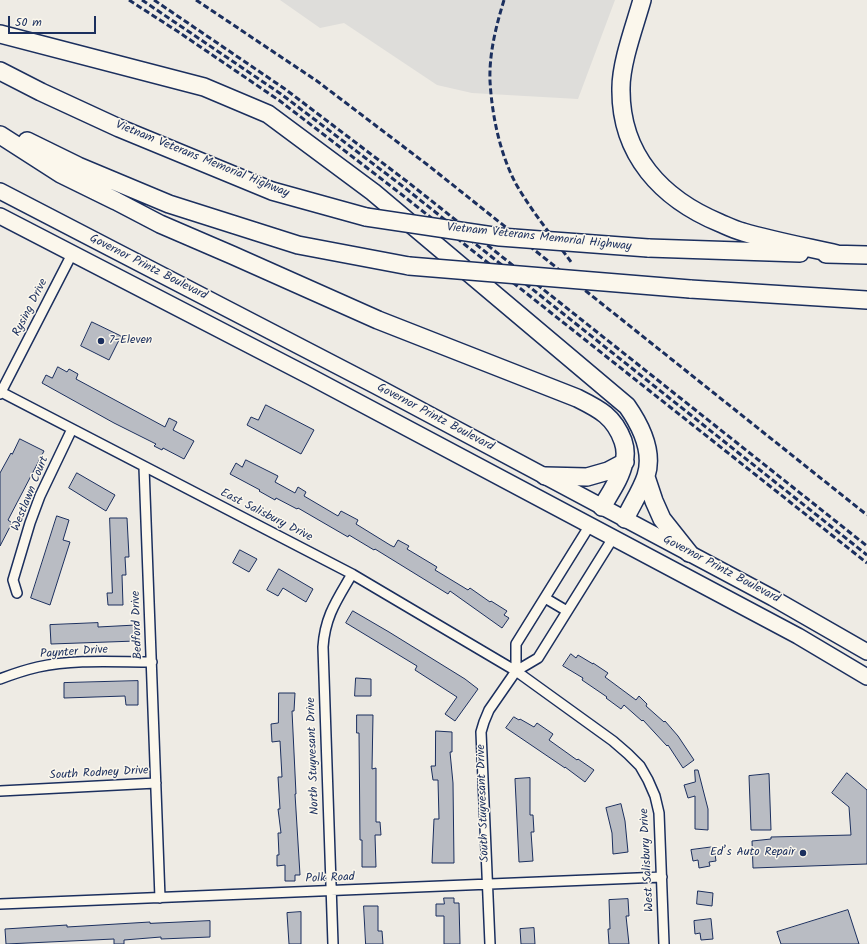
<!DOCTYPE html>
<html>
<head>
<meta charset="utf-8">
<style>
	body { margin:0 }
	#map { position:relative; width:867px; height:944px; overflow:hidden; background:#eeebe4; font-family:Kalam,sans-serif }
	canvas { display:block }
	.scale { position:absolute; left:8px; top:16px; width:88px; height:18px; box-sizing:border-box; border:2px solid #1b2f5e; border-top:0; padding-left:5px; font-size:12px; line-height:14px; white-space:nowrap; color:#1b2f5e; -webkit-text-stroke:3px #fbf7ec; paint-order:stroke }
</style>
</head>
<body>
<div id="map">
<canvas width="867" height="944"></canvas>
<div class="scale">50 m</div>
</div>
<script>
const context = document.querySelector('canvas').getContext('2d');
context.lineJoin = 'round';
function paint(path, color) { context.fillStyle = color; context.fill(path, 'evenodd'); }
function trace(path, color, width, dash) { context.strokeStyle = color; context.lineWidth = width; context.lineCap = dash ? 'butt' : 'round'; context.setLineDash(dash || []); context.stroke(path); }
function write(font, color, halo, rows, align = 'center') {
  context.font = font + ' Kalam,sans-serif'; context.lineWidth = 3; context.setLineDash([]); context.textBaseline = 'middle'; context.strokeStyle = halo; context.fillStyle = color; for (const [text, x, y, turn = 0] of rows) {
    context.save(); context.translate(x, y); context.rotate((+turn || 0) * Math.PI / 180); context.textAlign = isNaN(turn) ? turn : align; if (halo) context.strokeText(text, 0, 0); context.fillText(text, 0, 0); context.restore();
  }
}
paint(new Path2D(`
	M280 0H615L578 99 472 93 437 85 344 23 320 28Z`), '#deddda');
const building = new Path2D(`
	M92 322 121 336 109 360 81 346Z
	M58 367 67 372 69 369 78 374 76 379 165 427 169 418 177 422 173 430 194 441 184 459 163 448 162 450 154 446 156 444 114 423 42 383 46 375 52 378Z
	M266 405 314 430 301 454 247 425 251 417 258 420Z
	M20 439 44 451 8 520 12 523 0 546V473L11 453 12 454Z
	M246 460 278 476 275 482 295 493 298 487 306 492 304 496 338 516 341 511 358 520 356 524 390 545 394 547 398 540 409 546 407 549 437 567 435 570 468 590 470 588 490 602 491 601 507 611 504 615 509 618 502 628 450 591 448 594 375 549 374 550 349 535 348 537 298 508 297 509 276 498 275 500 259 491 260 490 230 474 236 463 242 467Z
	M77 473 115 495 106 511 69 488Z
	M57 516 69 520 63 540 70 542 50 605 31 598Z
	M110 518H127L129 557H125L126 575H122L123 605H108L107 593H112Z
	M240 550 257 559 249 572 233 563Z
	M279 569 313 589 306 602 283 588 278 596 267 590Z
	M353 611 389 632 465 679 478 689 455 721 445 714 457 697 415 670 417 666 346 623Z
	M98 623V627L136 625V641L51 644 50 625Z
	M571 654 576 658 578 655 593 664V663L608 673 605 677 636 700 639 696 647 704 646 706 664 722 665 721 678 736 694 760 683 768 668 745 667 746 643 720 642 721 624 705 621 709 606 698 607 697 582 680 583 678 563 666Z
	M356 678 371 679V696H355Z
	M138 681V705H126L125 696 64 698V683Z
	M279 693H295L294 711H292L296 794H295L300 875H295V881H285V865L277 866V855H279L278 833H281L278 809H280L278 777H282L280 741 272 742 271 724 278 723Z
	M357 715H373L372 769 376 768V822H380L381 835H375L376 867H362V840H360L359 733H357Z
	M514 717 519 720 520 719 534 727 537 723 553 734 549 740 577 760 578 759 594 770 585 782 565 767V768L506 728Z
	M436 731 452 732V752H450L453 783 454 863H432L434 819H439L438 780H433L431 766H435Z
	M695 770H698L708 809V830L695 829V796L688 798 684 785 695 782Z
	M847 773 867 790V864L753 868 752 841 771 839V837L851 835 849 807 832 793Z
	M769 774 771 830H751L749 776Z
	M530 778V815H533L534 832H531L533 861 519 862 515 779Z
	M621 804 625 821 628 852 613 854 612 833 606 808Z
	M714 847 716 861 709 862 710 866 699 868 698 860 693 861 691 850Z
	M698 891 713 893 712 906 697 904Z
	M444 898H454V903H459L460 944H444V916H436V904H444Z
	M628 899 629 916H626L629 944H609L608 929H610L609 900Z
	M364 906H378V931H382L383 944H366Z
	M848 910 859 944H781L777 932Z
	M301 912V944H289L287 913Z
	M711 919 713 939 701 940 700 933 695 934 694 921Z
	M210 921V937L161 939V937L124 940V944H114V939L6 944 5 929 67 925V927L150 922V923Z
	M534 928 535 944H521L520 929Z`);
paint(building, '#b9bcc3');
trace(building, '#1b2f5e', 1);
const street = new Path2D(`
	M1 392 352 574 516 671 613 741 628 754 640 766 648 780 655 796 659 813 664 944
	M0 394 72 254
	M144 467 160 898
	M17 593 13 580 30 523 40 496 72 429
	M545 598 567 611
	M516 671V644L590 525
	M0 679C13 674 25 670 38 667 75 659 114 662 152 662
	M0 791 156 783
	M0 904 662 877
	M333 944 323 647C325 616 337 600 352 574
	M490 944 481 732 484 722 489 710 516 671 538 658 613 538`);
const primary = new Path2D(`
	M0 191 376 386 773 598 867 652
	M0 216 311 377 798 636 867 677`);
const highway = new Path2D(`
	M642 0C635 25 621 62 621 88 620 155 662 199 720 223 727 226 735 230 743 232 774 241 806 247 837 254
	M0 34 204 87 268 114 373 192 627 406C641 426 654 451 646 476 642 489 631 506 625 519
	M0 71 41 92 119 128 272 191 366 217
	M0 135 61 174 116 201 160 224 232 255 378 320 577 398C599 409 614 416 623 441 625 447 626 455 624 462 621 478 610 493 602 507
	M27 141 78 166 169 204 298 245 409 266
	M648 248 800 253
	M826 254 867 255
	M690 289 867 300
	M545 476 587 477 608 471 625 462
	M646 477 654 501 662 519 689 553`);
trace(street, '#1b2f5e', 12);
trace(primary, '#1b2f5e', 18);
trace(highway, '#1b2f5e', 20);
trace(street, '#fbf7ec', 9);
trace(primary, '#fbf7ec', 15);
trace(highway, '#fbf7ec', 17);
trace(new Path2D(`
	M129 0 180 33 280 101 401 194 867 563
	M142 0 281 94 405 188 867 555
	M154 0 285 89 409 183 867 546
	M196 0 317 81 429 166 867 515
	M504 0C496 26 489 54 490 81 492 116 500 154 516 184 532 212 553 237 571 262`), '#1b2f5e', 3, [6, 3]);
const highwayBridge = new Path2D(`
	M366 217 500 237 648 248
	M409 266 690 289`);
trace(highwayBridge, '#1b2f5e', 20, []);
trace(highwayBridge, '#fbf7ec', 17);
for (const [x, y, r, color] of [
	[101,341,4,"#1b2f5e"],
	[803,853,4,"#1b2f5e"]
]) { const dot = new Path2D(); dot.arc(x, y, r, 0, 2 * Math.PI); context.fillStyle = color; context.fill(dot); trace(dot, '#fbf7ec', 1.5); }
write('12px', '#1b2f5e', '#fbf7ec', [
	["Vietnam Veterans Memorial Highway",202,160,22],
	["Vietnam Veterans Memorial Highway",539,238,6],
	["Governor Printz Boulevard",148,268,27],
	["Rysing Drive",31,308,-63],
	["Governor Printz Boulevard",435,418,28],
	["Westlawn Court",31,494,-68],
	["East Salisbury Drive",266,516,27],
	["Governor Printz Boulevard",721,570,28],
	["Bedford Drive",138,625,-92],
	["Paynter Drive",74,653,-4],
	["North Stuyvesant Drive",314,756,-92],
	["South Rodney Drive",99,774,-3],
	["South Stuyvesant Drive",484,803,-92],
	["West Salisbury Drive",648,860,-93],
	["Polk Road",330,879,-2]
]);
write('12px', '#1b2f5e', '#fbf7ec', [
	["7-Eleven",109,341],
	["Ed’s Auto Repair",795,853,"right"]
], 'left');
</script>
</body>
</html>
